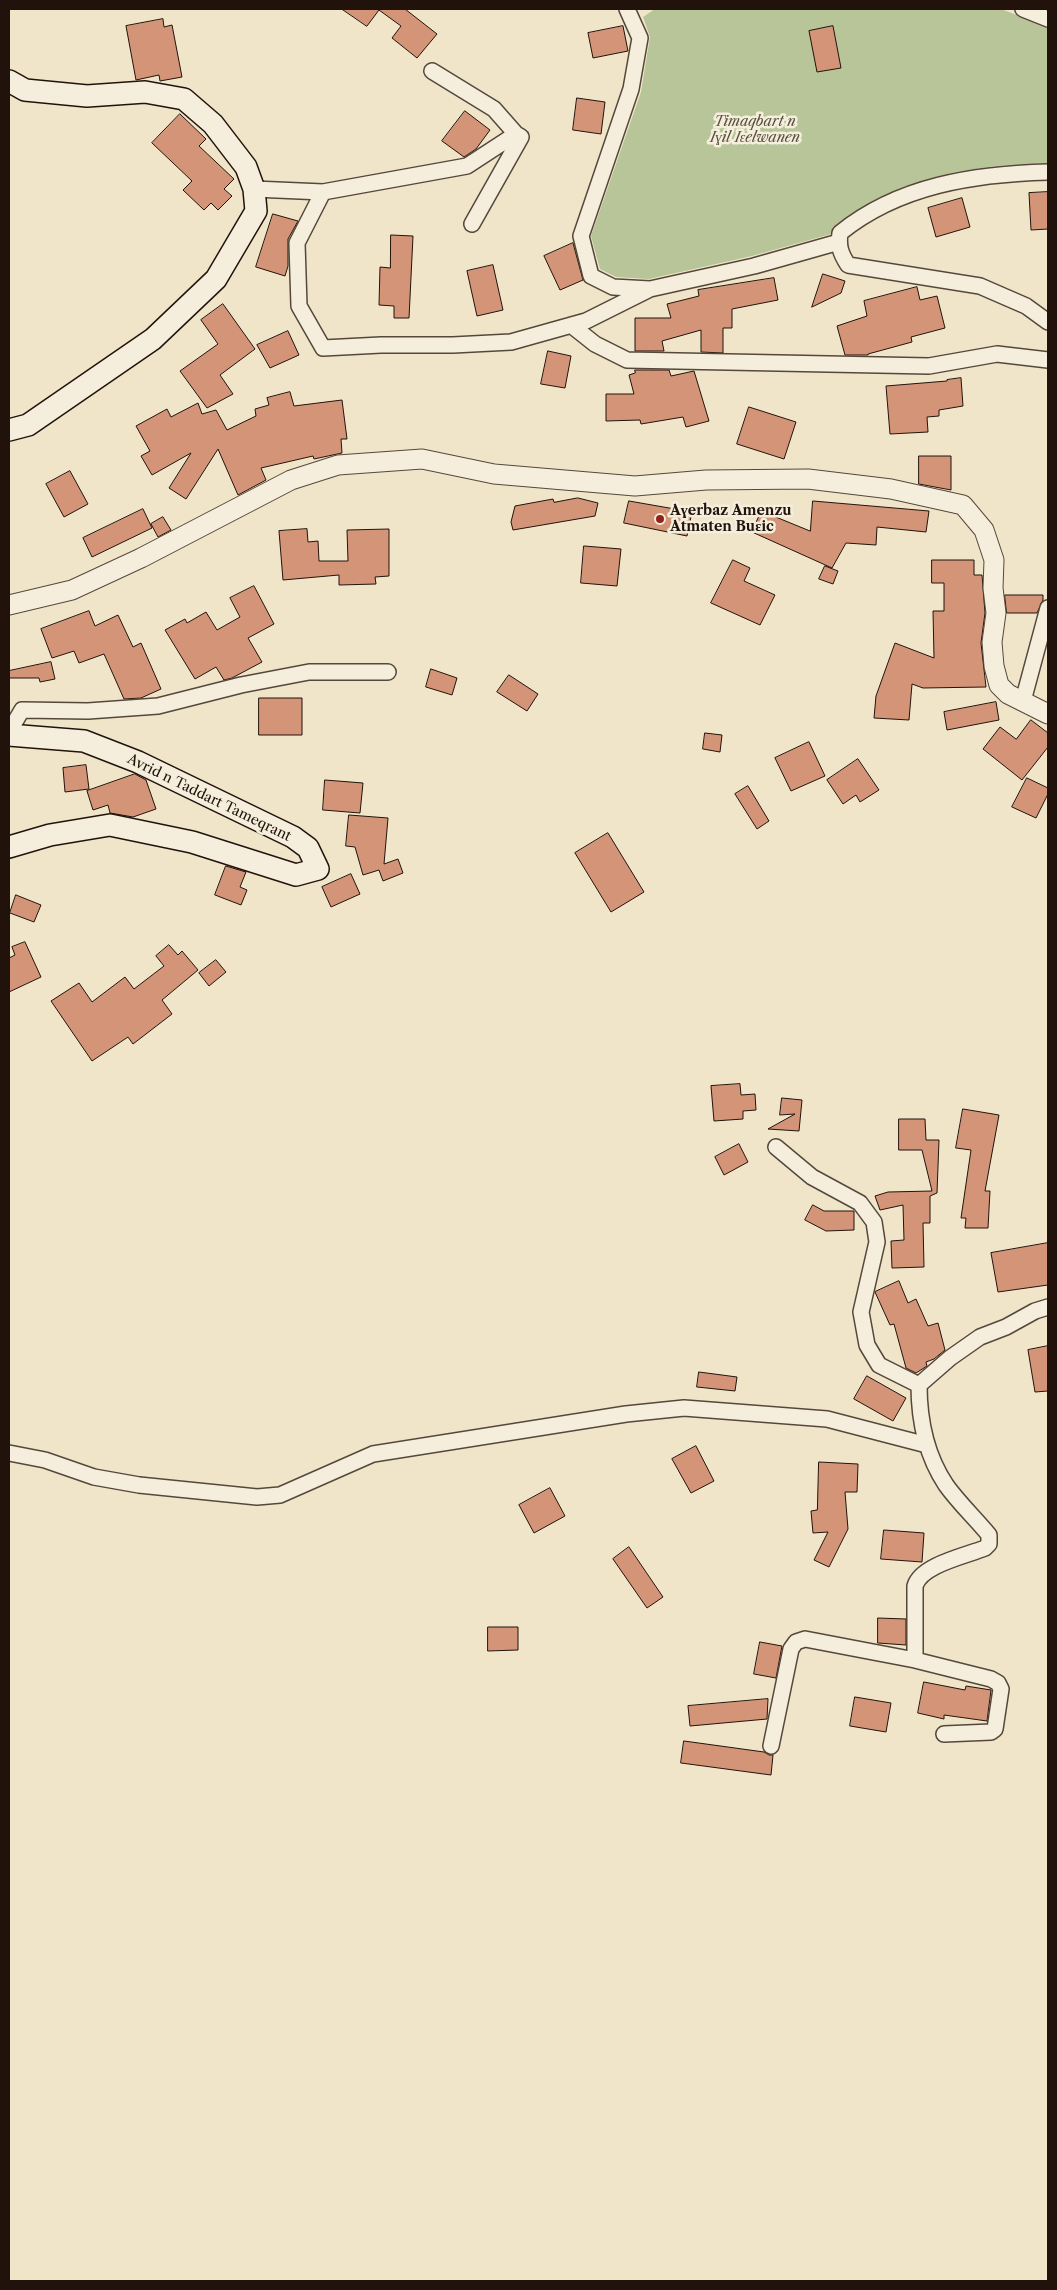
<!DOCTYPE html>
<html>
<head>
<meta charset="utf-8">
<style>
	body { margin:0 }
	#map { position:relative; width:1057px; height:2290px; overflow:hidden; background:#f0e5c9; font-family:"Libre Caslon Text",serif }
	canvas { display:block }
	.frame { position:absolute; inset:0; border:10px solid #21130c; pointer-events:none }
</style>
</head>
<body>
<div id="map">
<canvas width="1057" height="2290"></canvas>
<div class="frame"></div>
</div>
<script>
const context = document.querySelector('canvas').getContext('2d');
context.lineJoin = 'round';
function paint(path, color) { context.fillStyle = color; context.fill(path, 'evenodd'); }
function trace(path, color, width, dash) { context.strokeStyle = color; context.lineWidth = width; context.lineCap = dash ? 'butt' : 'round'; context.setLineDash(dash || []); context.stroke(path); }
function write(font, color, halo, rows, align = 'center') {
  context.font = font + ' "Libre Caslon Text",serif'; context.lineWidth = 5; context.setLineDash([]); context.textBaseline = 'middle'; context.strokeStyle = halo; context.fillStyle = color; for (const [text, x, y, turn = 0] of rows) {
    context.save(); context.translate(x, y); context.rotate((+turn || 0) * Math.PI / 180); context.textAlign = isNaN(turn) ? turn : align; if (halo) context.strokeText(text, 0, 0); context.fillText(text, 0, 0); context.restore();
  }
}
paint(new Path2D(`
	M655 9H1001L1048 27V163C969 165 895 177 832 228L831 234 752 256 649 279 616 277 600 269 591 236 641 92 650 37 643 17Z`), '#b7c598');
const building = new Path2D(`
	M342 9H405L437 34 417 58 392 38 401 26 379 10 367 26Z
	M163 19 164 27 172 25 182 77 160 81 159 75 136 80 126 26Z
	M623 26 628 51 593 58 588 33Z
	M833 26 841 68 817 72 809 31Z
	M577 98 605 102 601 134 573 130Z
	M465 111 490 130 476 149 464 157 442 141Z
	M180 114 206 139 199 146 234 179 224 189 232 196 218 210 211 203 204 210 183 190 192 181 152 143Z
	M1048 192V229L1031 230 1029 193Z
	M962 198 970 227 936 237 928 208Z
	M273 214 298 221 288 239V266L285 276 256 267Z
	M391 235 413 236 409 318H394V306L379 305 380 267 390 268Z
	M573 243 583 280 560 290 544 256Z
	M493 265 503 310 477 316 467 271Z
	M823 274 845 281 841 293 812 307Z
	M774 278 778 300 732 309V328H723V353L701 352V330L662 341 664 351H635V318H671L667 304 699 296 698 290Z
	M917 287 920 300 937 296 945 328 911 337 912 342 868 354V355H845L837 326 867 316 864 301Z
	M223 304 255 349 220 375 233 394 207 408 180 371 218 344 201 320Z
	M288 331 299 355 270 368 257 345Z
	M548 351 571 356 565 388 541 384Z
	M635 370H669L671 376 694 371 709 421 686 427 683 417 641 424 640 420 606 421V394H634L629 375 635 373Z
	M961 378 963 406 939 410V416L927 417 928 432 890 434 886 386 947 381V380Z
	M290 392 294 406 342 400 347 439H341L342 453 314 459 313 456 261 468 266 480 238 495 218 449 186 499 169 488 191 453 152 475 141 456 150 451 136 426 167 409 171 417 198 403 202 414 216 410 227 430 256 416 255 409 269 405 267 398Z
	M749 407 796 422 784 459 737 444Z
	M919 456H951V490L919 484Z
	M70 471 88 504 64 517 46 484Z
	M578 498 598 503 595 516 513 530 511 522 515 506 553 499 554 502Z
	M629 501 692 512 687 536 624 523Z
	M813 501 929 511 926 532 877 527 876 545 846 543 832 568 752 532 761 511 810 531Z
	M143 509 152 528 92 557 83 538Z
	M163 517 171 530 158 537 151 524Z
	M307 529 308 542 318 541 319 561H348L347 530 389 529V576L375 577 376 584 339 585V575L283 580 279 531Z
	M584 546 621 549 617 586 581 583Z
	M733 560 750 568 744 581 775 595 760 625 711 603Z
	M932 560H974V575H982L985 613 981 643 986 687 923 688 912 684 909 720 874 718 876 696 895 643 934 658 933 611H944V583H932Z
	M825 566 838 571 833 584 819 579Z
	M254 586 274 624 248 638 262 662 232 678 224 680 216 667 195 679 165 630 185 619 187 623 206 612 217 630 240 617 230 598Z
	M1005 595H1043V600L1037 613H1007Z
	M89 611 95 626 118 615 133 647 141 643 161 689 141 698 124 699 104 654 79 663 74 651 52 658 41 629Z
	M51 662 55 679 40 682 39 678H9V671Z
	M431 669 457 678 452 695 426 687Z
	M509 675 538 694 527 711 497 692Z
	M259 698H302V735H259Z
	M996 702 999 720 947 730 944 712Z
	M1031 720 1048 733V747L1022 780 983 749 1000 727 1016 739Z
	M705 733 722 735 720 752 703 749Z
	M809 742 825 776 791 791 775 758Z
	M858 759 879 790 860 802 856 795 843 804 827 780Z
	M86 765 89 789 65 792 63 768Z
	M135 774 146 780 156 809 133 817 110 813 108 805 93 810 87 791Z
	M1027 778 1048 788V794L1036 818 1012 807Z
	M325 780 363 783 360 813 323 810Z
	M748 786 769 821 757 829 735 794Z
	M349 815 388 818 384 864 398 859 403 873 383 881 379 870 363 875 355 847 346 846Z
	M608 833 644 892 611 912 575 853Z
	M226 866 246 872 240 887 247 890 241 905 215 895Z
	M351 874 360 894 331 907 322 887Z
	M16 895 41 905 34 922 10 913Z
	M25 942 41 977 9 992V958L15 955 12 947Z
	M169 945 178 955 182 951 198 970 162 1000 172 1014 133 1044 128 1037 92 1061 51 1001 79 983 92 1002 125 977 134 989 164 966 156 956Z
	M216 960 226 972 209 986 199 973Z
	M740 1084 741 1095 755 1094 756 1110 743 1111V1119L714 1121 711 1086Z
	M782 1098 802 1100 799 1131 768 1129 795 1114 780 1115Z
	M963 1109 999 1115 985 1191H990L988 1228H965L966 1218H961L971 1150 956 1148Z
	M899 1119H925L926 1140H939L937 1193 930 1196V1223H923L924 1267 892 1268 891 1241 904 1240 903 1205 880 1210 875 1196 888 1192 932 1191 922 1150H899Z
	M739 1144 748 1162 724 1175 715 1157Z
	M813 1205 824 1211H854V1230L826 1231 805 1220Z
	M1048 1243V1285L998 1292 991 1253Z
	M899 1281 908 1303 916 1299 928 1326 938 1323 945 1350 934 1359 926 1362 927 1366 916 1373 906 1368 894 1324 890 1325 875 1292Z
	M1048 1346V1391L1035 1392 1028 1350Z
	M699 1372 737 1377 735 1391 697 1387Z
	M867 1376 906 1398 893 1421 854 1399Z
	M696 1446 714 1481 691 1493 672 1459Z
	M819 1462 858 1464 857 1492H845L848 1529 829 1567 814 1560 828 1532 813 1533 811 1511 817 1510Z
	M550 1488 565 1516 534 1533 519 1505Z
	M884 1530 924 1533 922 1562 881 1559Z
	M629 1547 663 1597 647 1608 613 1559Z
	M878 1618 906 1619V1645L878 1643Z
	M488 1627H518V1650L488 1651Z
	M760 1642 782 1646 776 1678 754 1674Z
	M924 1682 965 1690 966 1686 991 1690 987 1721 944 1715V1719L918 1713Z
	M855 1697 891 1703 886 1732 850 1726Z
	M768 1699 767 1719 690 1726 688 1706Z
	M684 1741 764 1752 769 1755H773L771 1775 681 1763Z`);
paint(building, '#d39478');
trace(building, '#21130c', 1);
const minor = new Path2D(`
	M627 9 640 38 631 89 581 236 591 276 613 287 650 289 754 266 839 242
	M1023 9 1048 19
	M1048 172C975 174 899 185 840 233 838 247 841 254 848 265L980 286 1026 306 1048 322
	M254 189 323 192 467 166 516 134 494 109 432 71
	M323 192 297 243 299 306 323 348 381 345H453L511 342 586 321 648 290
	M472 224 521 137 516 134
	M571 325 595 344 627 360 929 366 997 354 1048 360
	M1023 701 1048 608
	M9 732 22 710 88 711 158 706 241 685 309 672H388
	M776 1147 812 1177 860 1203 874 1222 877 1242 861 1312 867 1345 879 1365 919 1385
	M9 1453 45 1460 94 1477 139 1485 257 1497 280 1495 373 1454 626 1414 684 1408 827 1419 927 1445
	M915 1660V1586C921 1565 965 1556 985 1548L989 1544V1535C975 1518 958 1502 946 1485 926 1455 919 1420 919 1385L950 1358 980 1337 1006 1327 1035 1311 1048 1307
	M771 1746 791 1649 796 1642 805 1639 915 1660 991 1679 998 1683 1001 1689 995 1729 991 1732 944 1734`);
const tertiary = new Path2D(`
	M9 605 72 590 141 558 291 480 338 465 422 459 494 474 635 486 706 480 808 479 891 489 963 505 984 530 994 560 993 588 996 613 992 642 994 666 999 685 1008 694 1048 714`);
const secondary = new Path2D(`
	M9 81 25 90 87 96 145 92 184 99 213 124 246 167 254 189 256 211 216 279 153 339 28 425 9 430
	M9 735 84 741 138 762 293 837 308 848 318 869 296 875 192 842 110 825 50 835 9 847`);
trace(minor, '#55483b', 18);
trace(tertiary, '#55483b', 21);
trace(secondary, '#21130c', 24);
trace(minor, '#f5eedc', 15);
trace(tertiary, '#f5eedc', 19);
trace(secondary, '#f5eedc', 21);
for (const [x, y, r, color] of [
	[660,519,5,"#8f2418"]
]) { const dot = new Path2D(); dot.arc(x, y, r, 0, 2 * Math.PI); context.fillStyle = color; context.fill(dot); trace(dot, '#f5eedc', 2); }
write('italic 14px', '#56513d', '#f5eedc', [
	["Timaqbart n",755,122],
	["Iɣil Iɛelwanen",755,138]
]);
write('bold 14px', '#21130c', '#f5eedc', [
	["Aɣerbaz Amenzu",670,511],
	["Atmaten Buɛic",670,527]
], 'left');
write('14px', '#21130c', '#f5eedc', [
	["Avrid n Taddart Tameqrant",209,798,26]
]);
</script>
</body>
</html>
